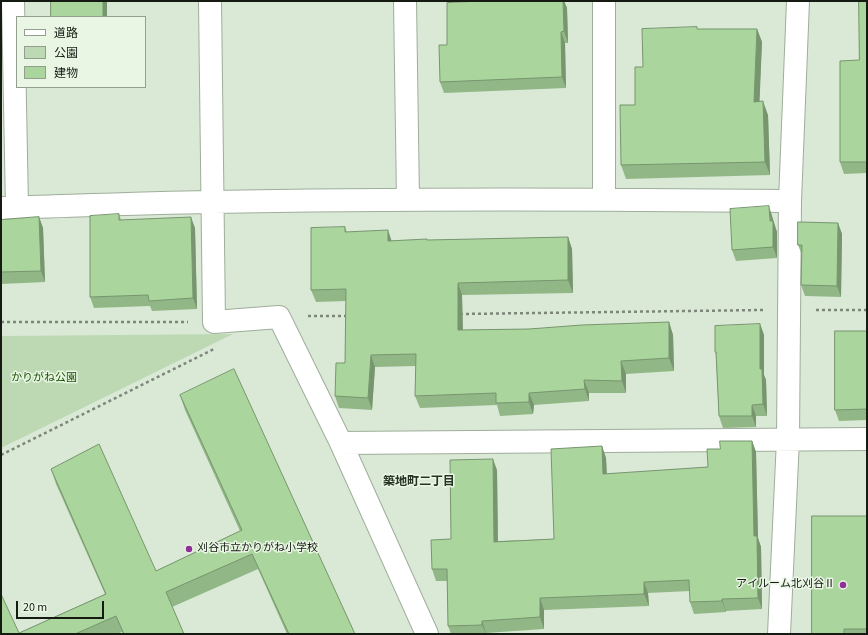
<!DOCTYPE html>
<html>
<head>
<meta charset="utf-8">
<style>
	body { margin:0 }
	#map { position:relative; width:868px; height:635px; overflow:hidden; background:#dae9d6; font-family:"Source Sans 3","Noto Sans JP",sans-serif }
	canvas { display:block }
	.frame { position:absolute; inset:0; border:2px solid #151a13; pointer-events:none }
	.legend { position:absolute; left:16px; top:16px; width:130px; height:72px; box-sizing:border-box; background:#e8f6e3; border:1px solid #949e90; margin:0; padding:5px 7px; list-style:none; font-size:12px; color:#151a13 }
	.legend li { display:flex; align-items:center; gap:8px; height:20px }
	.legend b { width:20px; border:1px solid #949e90 }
	.scale { position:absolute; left:16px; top:601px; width:88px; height:18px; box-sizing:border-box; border:2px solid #151a13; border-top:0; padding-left:5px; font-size:12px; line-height:14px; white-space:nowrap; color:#151a13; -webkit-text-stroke:3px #e8f6e3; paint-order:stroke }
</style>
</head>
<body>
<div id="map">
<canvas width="868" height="635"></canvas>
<div class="frame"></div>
<ul class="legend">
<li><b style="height:5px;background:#fff"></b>道路</li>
<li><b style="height:11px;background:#bdd9b4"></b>公園</li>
<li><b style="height:11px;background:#aad59d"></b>建物</li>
</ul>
<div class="scale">20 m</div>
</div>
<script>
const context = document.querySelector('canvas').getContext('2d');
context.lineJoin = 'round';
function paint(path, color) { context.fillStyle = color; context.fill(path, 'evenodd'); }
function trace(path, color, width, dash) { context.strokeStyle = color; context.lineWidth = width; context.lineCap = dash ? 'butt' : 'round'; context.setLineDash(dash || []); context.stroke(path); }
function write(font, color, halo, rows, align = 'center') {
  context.font = font + ' "Source Sans 3","Noto Sans JP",sans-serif'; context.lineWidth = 3; context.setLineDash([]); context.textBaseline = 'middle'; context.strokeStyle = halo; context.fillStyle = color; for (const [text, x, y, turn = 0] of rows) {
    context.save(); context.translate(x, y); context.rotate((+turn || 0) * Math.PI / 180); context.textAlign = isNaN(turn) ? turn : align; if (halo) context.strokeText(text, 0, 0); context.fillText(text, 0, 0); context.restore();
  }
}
paint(new Path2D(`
	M233 334 1 448V336Z`), '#bdd9b4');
const minor = new Path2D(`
	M13 1 17 207
	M210 1 214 322 279 317 341 443 427 634
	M405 1 408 200
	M604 199V1
	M1 208C71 206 141 203 211 202 404 198 597 199 790 201
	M341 443 867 439
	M779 634 788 439 790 201 798 1`);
trace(minor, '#9fad9b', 24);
trace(new Path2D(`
	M816 310H867
	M460 314 763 310
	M308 316H349
	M1 322H188
	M1 455 214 349`), '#7c8679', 2.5, [3, 3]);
trace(minor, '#fff', 22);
paint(new Path2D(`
	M481 1H564L567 8 568 43H565L566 88 444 93 440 82 447 45Z
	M867 1V173L844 174 840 162 859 60V16Z
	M697 29H757L762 42 759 101 768 115 770 175 626 179 621 165 635 105 643 67Z
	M119 214 121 220 195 228 197 309 152 311 150 306 94 308 90 297Z
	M39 217 43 228 45 282 1 284V220Z
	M773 218V221L777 232V258L736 261 732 250Z
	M838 223 842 234 841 297 805 296 801 285 802 255 798 245Z
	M345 227 347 232 392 241 568 237 572 249 573 293 462 295 463 330 529 329 669 322 673 335 674 371 626 374V393H589V401L534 405 533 414 500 416 497 405 420 408 415 396 416 366 375 367 372 410 339 408 335 396 345 363 346 301 316 302 311 290Z
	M760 324 764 335V375L766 380 767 416H756V427L723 428 719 416 716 355 715 352Z
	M867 331V420L839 421 835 410Z
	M180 395 355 634H287L258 569 172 607 184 634H123L122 632 117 634H1L19 633 105 594 56 484 51 469 156 571 240 531 185 410Z
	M752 441 756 452 758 538 761 547 762 609 726 611V612L694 614 690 602V591L648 593 649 606 544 610V629L486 633V634H451L448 626 447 581H436L432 569 497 470 498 541 554 539 602 446 606 458 607 474 708 467 720 449Z
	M867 516V634H812Z`), '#92b787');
paint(new Path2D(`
	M103 1H107V17H103Z
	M563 1H564L567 8 568 43 564 31Z
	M757 29 762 42 759 115 754 102Z
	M561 32 565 43 566 88 562 77Z
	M763 101 768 115 770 175 765 162Z
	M769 206 777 232V258L773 247Z
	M39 217 43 228 45 282 41 271Z
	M191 217 195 228 197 309 193 298Z
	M838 223 842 234 841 297 837 286Z
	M388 230 392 242 388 241Z
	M568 237 572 249 573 293 568 280Z
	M458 283 462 295 463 342 458 330Z
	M669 322 673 335 674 371 669 358Z
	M760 324 764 335V375L766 380 767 416 763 404 760 369Z
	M371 355 375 367 372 410 368 398Z
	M621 361 626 374V393L622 381Z
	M584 380 589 393V401L585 389Z
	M529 393 534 405 533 414 529 402Z
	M752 405 756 416V427L752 416Z
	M752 441 756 452 758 538 761 547 762 609 758 598 754 536Z
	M602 446 606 458 607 486 603 474Z
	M493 459 497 470 498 553 494 542Z
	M644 582 648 593 649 606 644 594Z
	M540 598 544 610V629L540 617Z
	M722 599 726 611V612L722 601Z
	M482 621 486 633V634L482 625Z`), '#77956e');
const building = new Path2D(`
	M51 1H103V17H51Z
	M481 1H563L564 31 561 32 562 77 440 82 439 45H447V3Z
	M859 1H867V162H840V61L859 60Z
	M697 27V29H757L754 102 763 101 765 162 621 165 620 105H635V67H643L642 29Z
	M769 206 770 221H773V247L732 250 730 209Z
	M119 214V220L191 217 193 298 149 301 148 295 90 297V216Z
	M39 217 41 271 1 272V220Z
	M798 222 838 223 837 286 801 285 802 245H798Z
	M345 227V232L388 230V241L427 239V240L568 237V280L458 283V330L529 329 582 325 669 322V358L621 361 622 381 584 380 585 389 529 393V402L496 403V393L415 396 416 354 371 355 368 398 335 396 336 363H345L346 289 311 290V228Z
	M760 324V369H762L763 404 752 405V416H719L716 352H715V326Z
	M835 331H867V409L835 410Z
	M234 369 355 634H289L252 554 166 592 184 634H124L116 616 75 634H1V594L19 633 106 594 51 469 99 444 156 571 242 530 180 395Z
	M720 441H752L754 536H757L758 598 722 599V601L690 602 689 580 644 582V594L540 598V617L482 621V625L448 626 447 569H432L431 540 451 539 450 460 493 459 494 542 554 539 551 449 602 446 603 474 708 467 707 449H720Z
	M812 516H867V629H844V634H812Z`);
paint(building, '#aad59d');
trace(building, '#77956e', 1);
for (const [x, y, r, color] of [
	[189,549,4,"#902f97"],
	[843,585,4,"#902f97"]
]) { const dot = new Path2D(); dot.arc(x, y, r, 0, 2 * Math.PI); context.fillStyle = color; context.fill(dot); trace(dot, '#e8f6e3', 1.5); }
write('11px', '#1a5000', '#e8f6e3', [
	["かりがね公園",44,379]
]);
write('11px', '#151a13', '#e8f6e3', [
	["刈谷市立かりがね小学校",197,549],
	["アイルーム北刈谷Ⅱ",835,585,"right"]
], 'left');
write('bold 12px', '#263223', '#e8f6e3', [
	["築地町二丁目",419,482]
]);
</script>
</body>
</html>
